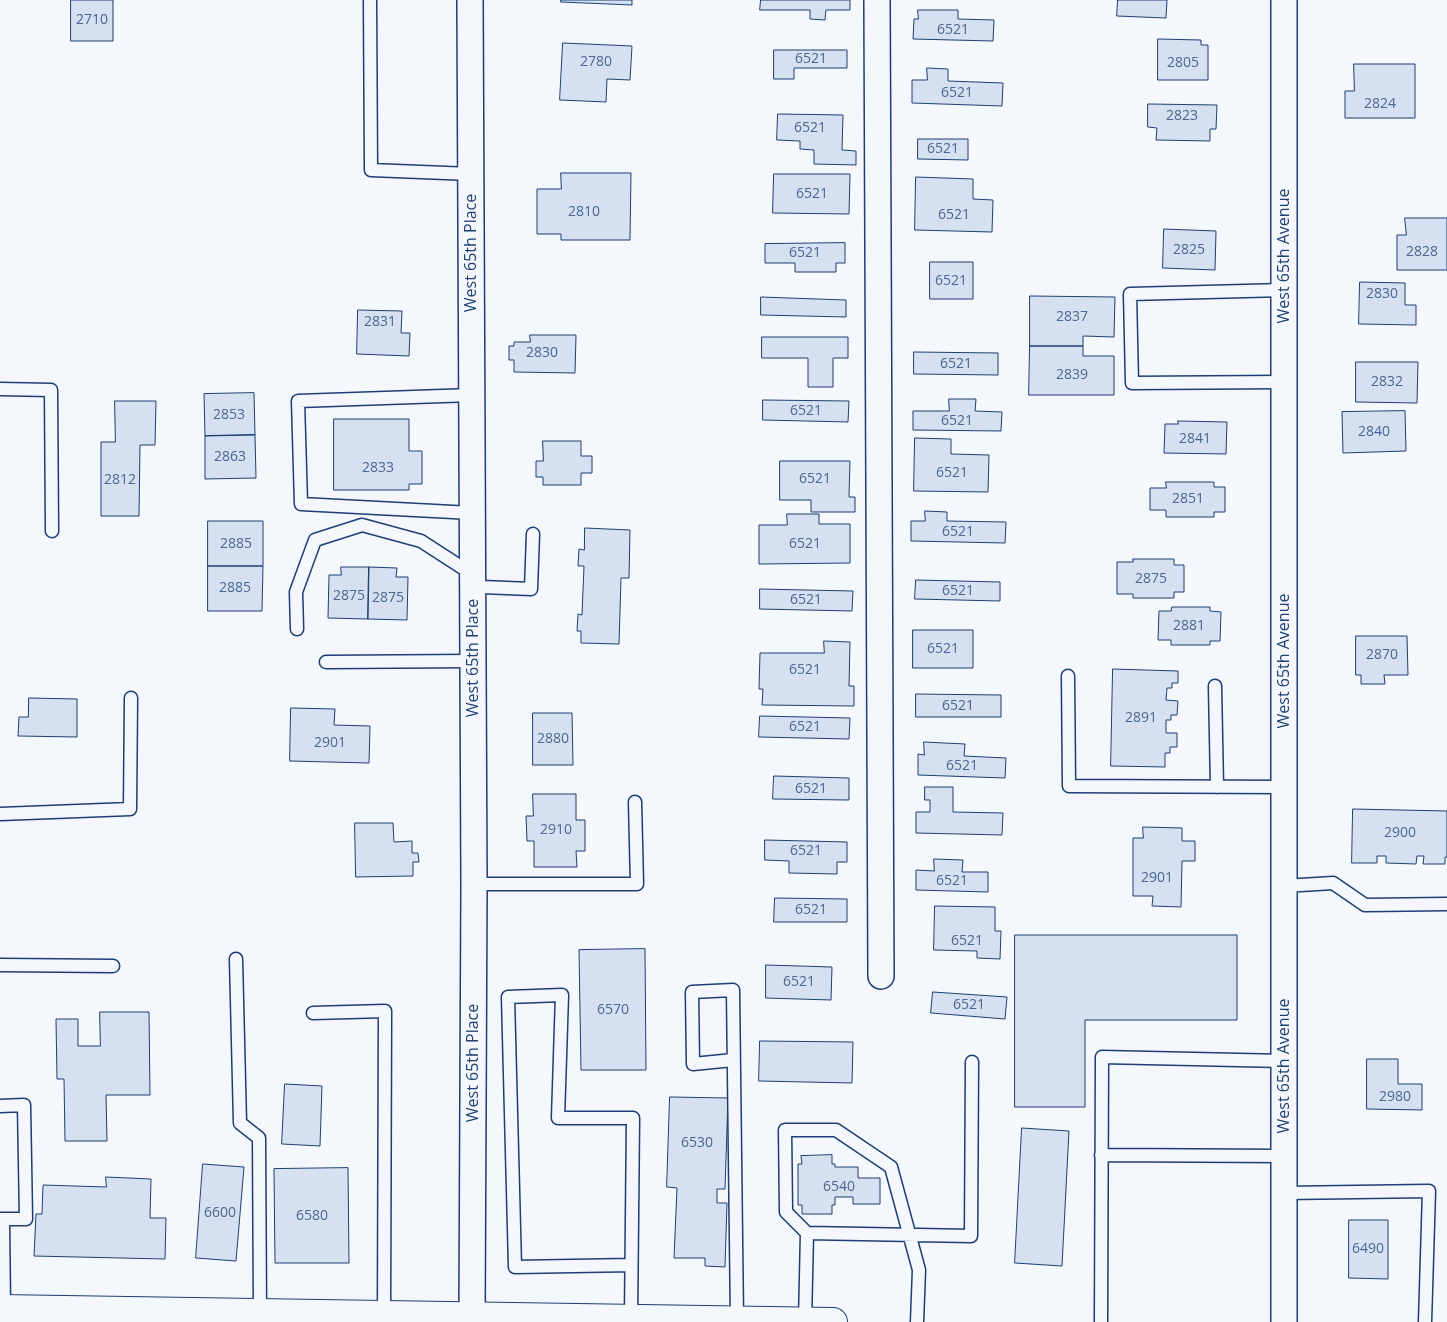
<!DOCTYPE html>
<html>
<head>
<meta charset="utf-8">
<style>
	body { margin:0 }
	canvas { display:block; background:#f4f7fb }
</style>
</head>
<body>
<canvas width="1447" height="1322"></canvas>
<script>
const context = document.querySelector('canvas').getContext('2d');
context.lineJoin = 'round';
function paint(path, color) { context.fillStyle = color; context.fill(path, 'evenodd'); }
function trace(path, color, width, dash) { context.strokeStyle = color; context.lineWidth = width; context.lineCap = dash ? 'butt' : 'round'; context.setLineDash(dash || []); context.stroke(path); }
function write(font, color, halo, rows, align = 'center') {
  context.font = font + ' "Open Sans",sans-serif'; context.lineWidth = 4; context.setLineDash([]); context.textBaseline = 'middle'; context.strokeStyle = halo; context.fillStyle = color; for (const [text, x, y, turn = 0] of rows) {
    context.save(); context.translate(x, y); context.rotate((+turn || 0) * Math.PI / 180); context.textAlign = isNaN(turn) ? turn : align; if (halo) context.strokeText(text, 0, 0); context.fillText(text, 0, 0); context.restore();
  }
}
const building = new Path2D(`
	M71 0H113V41H71Z
	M561 0H632V5L561 2Z
	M761 0H850V10H826L825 20 810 19V10H760Z
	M1118 0H1167L1166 18 1117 16Z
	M918 10H958V19L994 20 993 41 913 39 914 19H918Z
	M1158 39 1201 40V45H1208V80H1158Z
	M563 43 632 46 630 80 607 79 606 102 560 100Z
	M774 50H847V68H794V79H774Z
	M1354 64H1415V118H1345V91H1354Z
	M927 68 948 69V81L1003 83 1002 106 912 103V80H927Z
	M1148 104 1217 105 1216 129H1210V141L1156 140 1157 128 1148 127Z
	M778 114 843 115 842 150 856 151V165L814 164V150L800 149V141L777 140Z
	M918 139H968V160L918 159Z
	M561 173H631L630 240H561V234H537V189H561Z
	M774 174H850L849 214 773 213Z
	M916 177 973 179V199L993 200 992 232 915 230Z
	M1405 218H1447V270H1397V235H1406Z
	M1164 229 1216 231 1215 270 1163 268Z
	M845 243V263H836V272H795V263H765V244Z
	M930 262H973V299H930Z
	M1360 282 1405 283V305H1416V325L1359 324Z
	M1030 296 1115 297 1114 337 1083 336V346H1030Z
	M761 297 846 300V317L761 315Z
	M358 310 402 311 401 333H410L409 356 357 354Z
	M530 335H576L575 373 514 372V360H509V346H514V342H530Z
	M762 337H848V358H833V387H808V358H762Z
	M1030 346H1083V356H1114V395H1029Z
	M914 352 998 353V375L914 374Z
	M1356 362H1418L1417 403 1356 402Z
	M254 393 255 435 205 436 204 394Z
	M949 399H976L975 411 1002 412 1001 431 913 430V411H949Z
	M763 400 849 401 848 422 763 420Z
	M115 401H156L155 445H140L139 516H101V442H115Z
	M1405 411 1406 451 1343 453 1342 412Z
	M334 419H409V451H422V484H409V490H334Z
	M1178 421 1227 422 1226 454 1164 453 1165 424H1178Z
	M255 435 256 478 205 479V436Z
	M915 438 951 439V454L989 455 988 492 914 491Z
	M543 441H581V456H592V473H581V485H543V477H536V461H543Z
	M780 461H850L849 497H855V512H811V500H780Z
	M1166 482H1214V487H1225V512H1214V517H1166V510H1150V488H1166Z
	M925 511 947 512V521L1006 522 1005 543 911 541V521H925Z
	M787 514H819V524H850V563L759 564V525H787Z
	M208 521H263V566H208Z
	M585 528 630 530 629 578H621L619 644 581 643V631H577L578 614 582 615 584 566H578L579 549 584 550Z
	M1133 559H1174V565H1184V592H1174V598H1133V594H1117V562H1133Z
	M208 566H263L262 611H208Z
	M341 567H369L368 619 328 618 329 575H341Z
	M369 567 397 568 396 577H408L407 620 368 619Z
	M916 580 1000 582V601L915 599Z
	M760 589 853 591 852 611 760 609Z
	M1172 607H1210V611L1221 612 1220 641H1210V645H1171V640H1158L1159 611H1171Z
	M913 630H973V668H913Z
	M1356 636H1407L1408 675H1384L1385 684H1361V675H1356Z
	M824 641 850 642 849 686H854V706L762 705 763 689H759L760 653H824Z
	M1113 669 1178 671V683H1172V688H1167L1166 700 1178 701 1177 715H1171V720H1166V733H1177V747H1170V753H1165V767L1111 766Z
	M916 694 1001 695V717H916Z
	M29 698 77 699V737L18 736 19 717H28Z
	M291 708 335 709 334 725 370 726 369 763 290 761Z
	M533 713H572L573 765H533Z
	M760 716 850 718 849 739 759 737Z
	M924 742 965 744 964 756 1006 758 1005 778 918 775V754L924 755Z
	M774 776 849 778V800L773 799Z
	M925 787H953V812L1003 813 1002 835 916 833V812H930V800H925Z
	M533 794H576V820H585V851H576L577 867H534V841H527L526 816H533Z
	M1353 809 1447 811V857H1445V864H1423L1424 856H1417L1416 864 1386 863V856H1377V863H1352Z
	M355 823H393L394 842 412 841V853H418L419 862H413V876L356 877Z
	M1143 827 1182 828V841H1195V861H1182L1181 907 1152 906 1153 896H1133V838H1143Z
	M765 840 847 842V862H837V874L789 873V861L765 860Z
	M934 859 963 860 962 872H988V892L916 890V870L934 871Z
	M775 898 847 899V922H774Z
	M935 906 995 907V931H1001L1000 959 977 958V951L934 950Z
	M1015 935H1237V1020H1085V1107H1015Z
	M645 949 646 1070H581L579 950Z
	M766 965 832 967 831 1000 766 998Z
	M933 992 1007 997 1005 1019 931 1013Z
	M100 1012H149L150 1095H106L107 1141H65L64 1079H57L56 1019H78V1046H100Z
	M760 1041 853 1042 852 1083 759 1081Z
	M1367 1059H1398V1084H1422V1110L1367 1109Z
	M285 1084 322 1086 320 1146 282 1144Z
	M670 1097 728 1098 725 1189H717V1203H727L725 1267 705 1266V1258H674L677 1188 667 1187Z
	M1022 1128 1069 1131 1062 1266 1015 1263Z
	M832 1155V1164H835V1167H858V1178H880V1204H853V1197H835V1205H832V1214H802V1205H798V1164H802L801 1156Z
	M203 1164 244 1167 236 1261 196 1258Z
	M348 1168 349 1263H275L274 1169Z
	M106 1177 151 1179 150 1218H166L165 1259 34 1256 36 1214H42L43 1185 106 1187Z
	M1349 1220H1388V1279L1349 1278Z`);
paint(building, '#d5e0f0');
trace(building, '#1d3f73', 1);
const lane = new Path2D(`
	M370 0 371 170 471 174
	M1284 290 1130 294 1132 383 1284 382
	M0 389 51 390 52 531
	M472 395 298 401 301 504 472 513
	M297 629 296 592 315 540 362 525 421 541 472 574 482 587 531 589 533 534
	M326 662 473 661
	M1068 676 1069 786 1284 787
	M1215 686 1217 787
	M0 814 130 809 131 698
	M474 884H637L635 802
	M1284 886 1333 883 1365 905 1447 904
	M236 959 240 1123 259 1138 260 1313
	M0 965 113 966
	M313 1013 385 1011 384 1315
	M733 1060 693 1064 692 992 733 990 737 1320
	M0 1106 24 1105 26 1219H0
	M1101 1155 1284 1156
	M1284 1193 1429 1191 1425 1322
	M3 1219 4 1309
	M807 1233 971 1236 972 1062
	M631 1319 633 1118H558L562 995 508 997 515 1267 631 1265
	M805 1322 807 1233 786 1212 785 1130H836L891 1167 919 1270 917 1322
	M1101 1322 1102 1057 1284 1061`);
const street = new Path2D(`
	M470 0 474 884 472 1316
	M877 0 881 976
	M1284 0V1322`);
const primary = new Path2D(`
	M0 1309 833 1322`);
trace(lane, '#1d3f73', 15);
trace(street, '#1d3f73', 28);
trace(primary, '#1d3f73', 30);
trace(lane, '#f4f7fb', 12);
trace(street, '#f4f7fb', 25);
trace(primary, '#f4f7fb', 28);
write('14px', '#4b6792', null, [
	["2710",92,20],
	["6521",953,30],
	["6521",811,59],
	["2780",596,62],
	["2805",1183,63],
	["6521",957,93],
	["2824",1380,104],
	["2823",1182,116],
	["6521",810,128],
	["6521",943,149],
	["6521",812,194],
	["2810",584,212],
	["6521",954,215],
	["2825",1189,250],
	["2828",1422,252],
	["6521",805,253],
	["6521",951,281],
	["2830",1382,294],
	["2837",1072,317],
	["2831",380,322],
	["2830",542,353],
	["6521",956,364],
	["2839",1072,375],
	["2832",1387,382],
	["6521",806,411],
	["2853",229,415],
	["6521",957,421],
	["2840",1374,432],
	["2841",1195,439],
	["2863",230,457],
	["2833",378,468],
	["6521",952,473],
	["6521",815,479],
	["2812",120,480],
	["2851",1188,499],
	["6521",958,532],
	["2885",236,544],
	["6521",805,544],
	["2875",1151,579],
	["2885",235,588],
	["6521",958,591],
	["2875",349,596],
	["2875",388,598],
	["6521",806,600],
	["2881",1189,626],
	["6521",943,649],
	["2870",1382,655],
	["6521",805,670],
	["6521",958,706],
	["2891",1141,718],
	["6521",805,727],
	["2880",553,739],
	["2901",330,743],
	["6521",962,766],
	["6521",811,789],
	["2910",556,830],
	["2900",1400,833],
	["6521",806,851],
	["2901",1157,878],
	["6521",952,881],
	["6521",811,910],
	["6521",967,941],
	["6521",799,982],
	["6521",969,1005],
	["6570",613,1010],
	["2980",1395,1097],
	["6530",697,1143],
	["6540",839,1187],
	["6600",220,1213],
	["6580",312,1216],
	["6490",1368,1249]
]);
write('16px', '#1d3f73', '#f4f7fb', [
	["West 65th Place",471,253,-90],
	["West 65th Avenue",1284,256,-90],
	["West 65th Place",473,658,-90],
	["West 65th Avenue",1284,661,-90],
	["West 65th Place",473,1063,-90],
	["West 65th Avenue",1284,1066,-90]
]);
</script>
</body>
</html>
